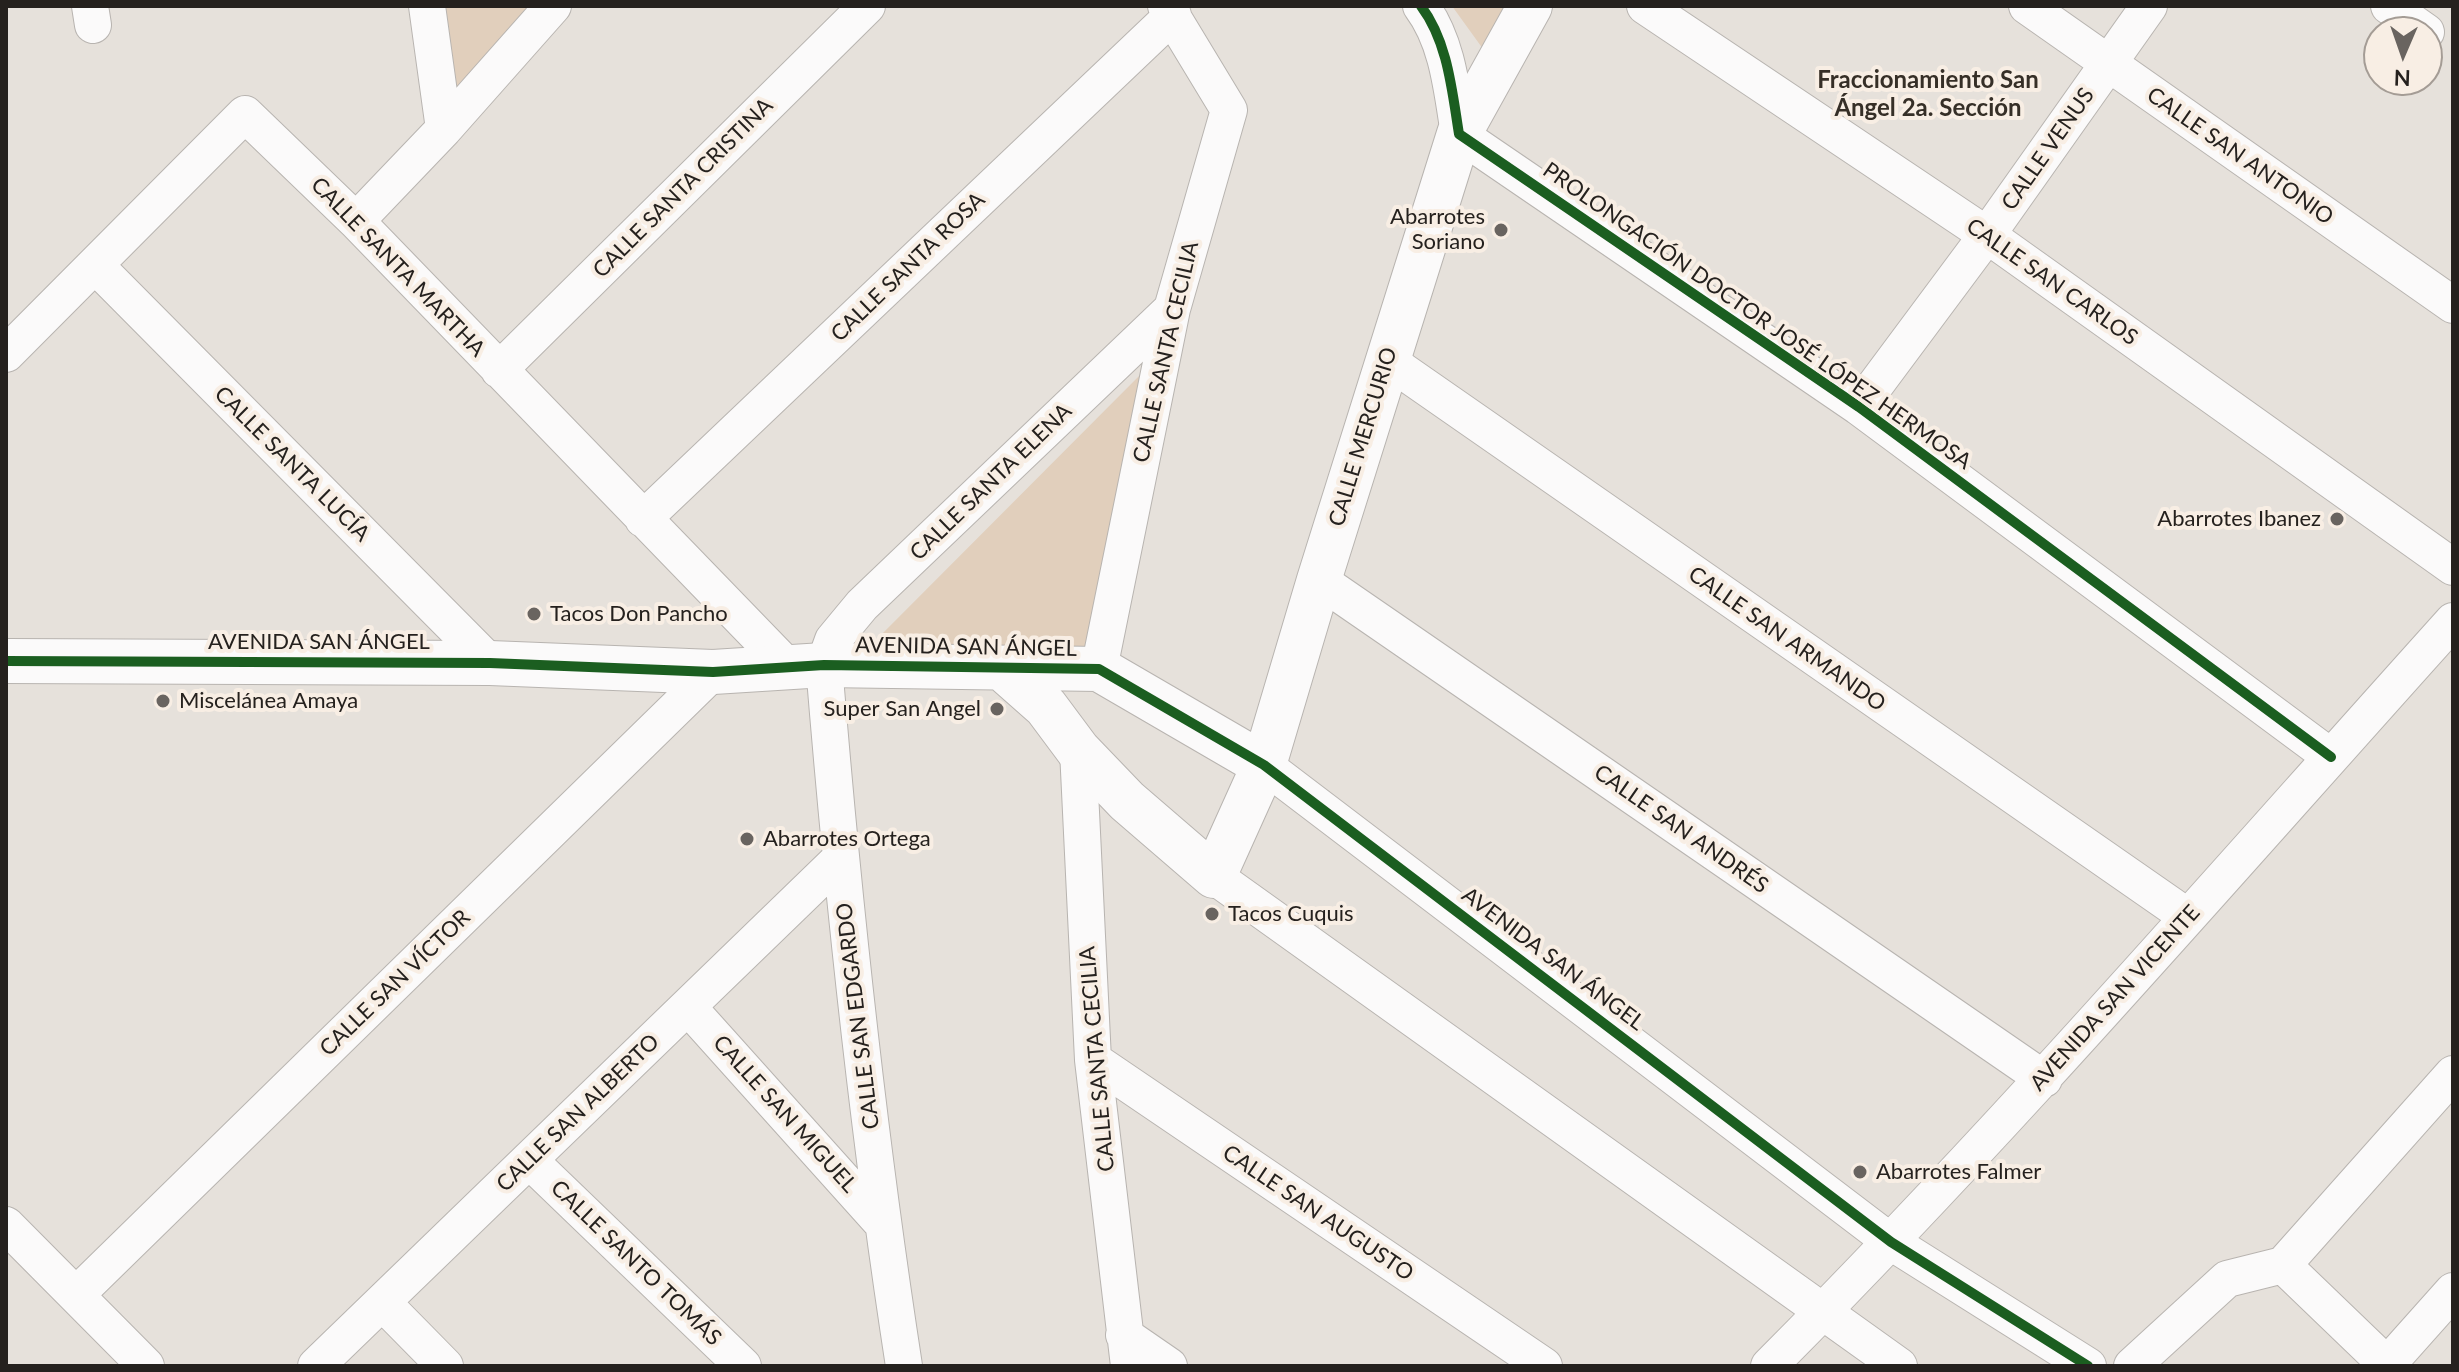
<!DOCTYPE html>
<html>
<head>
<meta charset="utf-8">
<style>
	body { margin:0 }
	#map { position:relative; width:2459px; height:1372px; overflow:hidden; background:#e6e1db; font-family:Lato,sans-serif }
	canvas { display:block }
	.frame { position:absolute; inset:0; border:8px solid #25211e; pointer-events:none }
	.north { position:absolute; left:2363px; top:16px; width:80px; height:80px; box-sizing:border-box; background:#f8eee4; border:2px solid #a49c95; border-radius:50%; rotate:182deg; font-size:22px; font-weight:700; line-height:32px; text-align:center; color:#25211e }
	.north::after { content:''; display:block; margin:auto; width:28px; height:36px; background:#696460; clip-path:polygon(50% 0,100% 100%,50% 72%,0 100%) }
</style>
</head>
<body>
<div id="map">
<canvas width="2459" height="1372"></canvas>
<div class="frame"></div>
<div class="north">N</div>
</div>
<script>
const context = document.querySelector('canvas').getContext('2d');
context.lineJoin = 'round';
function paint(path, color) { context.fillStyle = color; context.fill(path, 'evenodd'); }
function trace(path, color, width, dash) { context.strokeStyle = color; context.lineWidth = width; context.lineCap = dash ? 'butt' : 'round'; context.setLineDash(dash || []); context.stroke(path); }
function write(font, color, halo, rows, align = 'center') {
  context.font = font + ' Lato,sans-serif'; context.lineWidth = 8; context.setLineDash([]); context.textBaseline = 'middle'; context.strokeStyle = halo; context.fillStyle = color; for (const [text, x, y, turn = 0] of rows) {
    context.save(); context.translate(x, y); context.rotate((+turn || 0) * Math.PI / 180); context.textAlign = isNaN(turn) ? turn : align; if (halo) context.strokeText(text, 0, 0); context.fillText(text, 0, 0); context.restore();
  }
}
paint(new Path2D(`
	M435 6H540L449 114Z
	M1452 6H1519L1491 60Z
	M1146 369 1090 650 875 641Z`), '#e1cfbc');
const minor = new Path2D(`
	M90 6 93 25
	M427 6 444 129
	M1421 6C1448 42 1452 91 1459 134L1859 407 2331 757
	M1645 6 1987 235 2453 567
	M2027 6 2453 305
	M2389 6 2426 32
	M356 221 444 129 553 6
	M95 265 490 663
	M6 354 245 114 356 221 786 665
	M1387 360 2188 917
	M499 370 867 6
	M1859 407 1987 235 2149 6
	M643 519 1173 15
	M1319 580 2044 1079
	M1099 669 1172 309 1229 110 1166 6
	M1078 750 1093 1060 1129 1366
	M1264 765 1891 1242 2088 1366
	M1214 876 1899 1366
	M688 1007 881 1222
	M1093 1060 1544 1366
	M529 1160 743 1366
	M6 1225 146 1366
	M2283 1265 2387 1365 2453 1291
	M76 1295 713 672
	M382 1302 445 1366
	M1124 1335 1169 1366
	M316 1366 840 859
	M904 1366C868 1133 843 899 824 665L833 640 862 605 1172 309
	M1769 1366C2007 1127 2227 872 2453 621
	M2132 1366 2227 1279 2283 1265 2453 1074`);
const tertiary = new Path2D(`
	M6 661 490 663 713 672 824 665 1099 669 1264 765
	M1003 669 1046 707 1078 750 1127 801 1214 876 1264 765 1319 580 1459 134 1530 6`);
trace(minor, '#b8b4b0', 38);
trace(tertiary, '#b8b4b0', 46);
trace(minor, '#fbfafa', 36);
trace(tertiary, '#fbfafa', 44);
trace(new Path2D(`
	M1421 6C1448 42 1452 91 1459 134L1859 407 2331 757
	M6 661 490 663 713 672 824 665 1099 669 1264 765 1891 1242 2088 1366`), '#1b5e20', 10);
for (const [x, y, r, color] of [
	[1501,230,8,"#696460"],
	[2337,519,8,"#696460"],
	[534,614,8,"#696460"],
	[163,701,8,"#696460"],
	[997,709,8,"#696460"],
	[747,839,8,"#696460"],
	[1212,914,8,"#696460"],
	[1860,1172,8,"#696460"]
]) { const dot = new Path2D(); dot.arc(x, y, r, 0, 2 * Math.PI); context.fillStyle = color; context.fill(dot); trace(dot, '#f8eee4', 3); }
write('22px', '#25211e', '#f8eee4', [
	["CALLE VENUS",2048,149,-55],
	["CALLE SAN ANTONIO",2240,156,35],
	["CALLE SANTA CRISTINA",683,188,-45],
	["CALLE SANTA MARTHA",398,267,46],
	["CALLE SANTA ROSA",908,267,-44],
	["CALLE SAN CARLOS",2052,282,35],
	["PROLONGACIÓN DOCTOR JOSÉ LÓPEZ HERMOSA",1757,316,35],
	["CALLE SANTA CECILIA",1166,352,-77],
	["CALLE MERCURIO",1363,437,-73],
	["CALLE SANTA LUCÍA",292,464,45],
	["CALLE SANTA ELENA",991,482,-44],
	["CALLE SAN ARMANDO",1787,639,35],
	["AVENIDA SAN ÁNGEL",319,642],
	["AVENIDA SAN ÁNGEL",966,647,1],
	["CALLE SAN ANDRÉS",1681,829,35],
	["AVENIDA SAN ÁNGEL",1553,959,37],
	["CALLE SAN VÍCTOR",395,983,-44],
	["AVENIDA SAN VICENTE",2115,998,-48],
	["CALLE SAN EDGARDO",858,1016,-97],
	["CALLE SANTA CECILIA",1097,1059,-95],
	["CALLE SAN ALBERTO",578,1113,-44],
	["CALLE SAN MIGUEL",785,1114,48],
	["CALLE SAN AUGUSTO",1318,1213,34],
	["CALLE SANTO TOMÁS",636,1263,44]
]);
write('22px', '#25211e', '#f8eee4', [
	["Abarrotes",1485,217,"right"],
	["Soriano",1485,242,"right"],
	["Abarrotes Ibanez",2321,519,"right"],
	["Tacos Don Pancho",550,614],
	["Miscelánea Amaya",179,701],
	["Super San Angel",981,709,"right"],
	["Abarrotes Ortega",763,839],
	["Tacos Cuquis",1228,914],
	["Abarrotes Falmer",1876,1172]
], 'left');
write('bold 24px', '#362f27', '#f8eee4', [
	["Fraccionamiento San",1928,80],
	["Ángel 2a. Sección",1928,108]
]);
</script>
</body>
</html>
